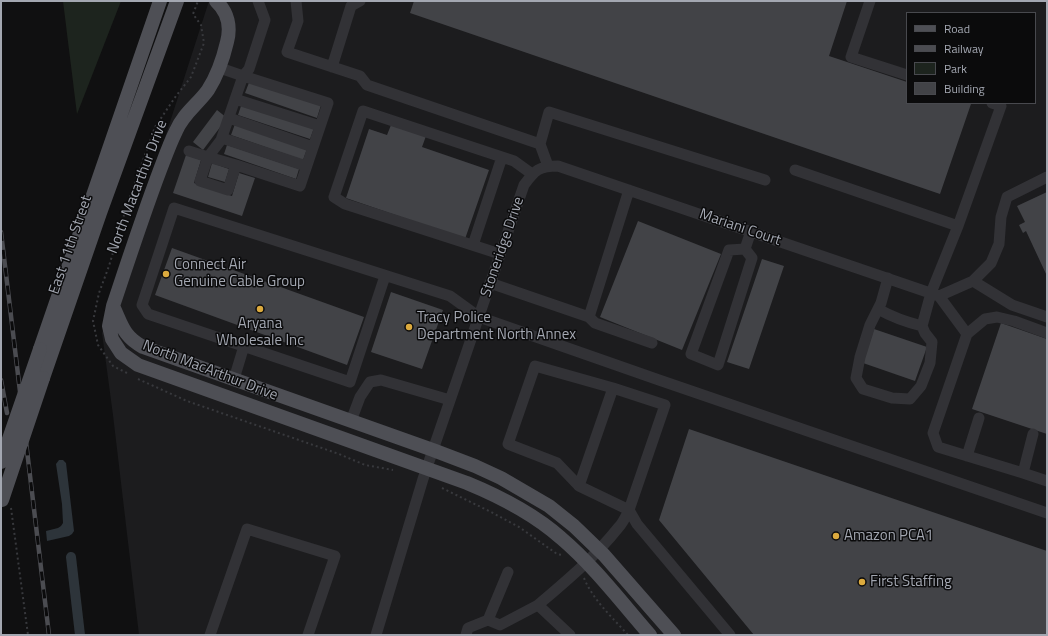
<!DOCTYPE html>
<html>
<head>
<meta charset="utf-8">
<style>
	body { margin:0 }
	#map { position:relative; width:1048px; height:636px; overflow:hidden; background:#101011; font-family:"Titillium Web",sans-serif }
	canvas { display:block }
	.frame { position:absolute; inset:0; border:2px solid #a3a7b1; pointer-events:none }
	.legend { position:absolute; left:906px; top:12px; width:130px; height:92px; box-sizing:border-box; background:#0b0b0c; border:1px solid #48494e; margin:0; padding:5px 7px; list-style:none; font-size:12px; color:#a3a7b1 }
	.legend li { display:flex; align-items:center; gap:8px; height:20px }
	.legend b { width:20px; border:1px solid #48494e }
</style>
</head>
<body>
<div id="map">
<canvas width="1048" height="636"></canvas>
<div class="frame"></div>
<ul class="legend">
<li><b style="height:5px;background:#4e4f55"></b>Road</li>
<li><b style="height:5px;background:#4b4c51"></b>Railway</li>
<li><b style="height:11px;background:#1d241e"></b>Park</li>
<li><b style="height:11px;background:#424347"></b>Building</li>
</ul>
</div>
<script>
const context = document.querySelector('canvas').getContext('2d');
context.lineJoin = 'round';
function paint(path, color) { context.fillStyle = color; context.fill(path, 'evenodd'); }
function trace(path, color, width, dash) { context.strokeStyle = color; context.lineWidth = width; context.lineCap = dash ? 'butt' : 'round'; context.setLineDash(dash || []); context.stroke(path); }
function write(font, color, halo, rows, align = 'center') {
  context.font = font + ' "Titillium Web",sans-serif'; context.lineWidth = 3; context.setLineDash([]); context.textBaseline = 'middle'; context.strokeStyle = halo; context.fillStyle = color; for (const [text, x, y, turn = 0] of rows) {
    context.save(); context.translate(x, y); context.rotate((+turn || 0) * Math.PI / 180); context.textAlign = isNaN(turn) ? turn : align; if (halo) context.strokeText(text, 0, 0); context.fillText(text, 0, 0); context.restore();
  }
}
paint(new Path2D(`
	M209 1H1047V635H139L113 415 102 333ZM907 13H1035V103H907Z`), '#1c1c1e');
paint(new Path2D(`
	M63 1H121L77 114Z`), '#1d241e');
paint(new Path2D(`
	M59 460H63L66 463 74 531 72 534 69 536 47 541 46 531 58 528 61 526 63 523 62 504 56 464Z`), '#2d343a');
trace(new Path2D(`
	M71 557 80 635`), '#2d343a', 10);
paint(new Path2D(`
	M414 1H847L829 56 907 82V103H967L971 104 940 194 410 13Z
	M250 80 321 105 317 118 245 93Z
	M242 103 314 128 310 139 238 115Z
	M217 110 227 118 203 150 193 142Z
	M235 124 307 149 303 160 231 135Z
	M391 125 426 136 422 147 489 170 465 239 346 198 369 129 387 135Z
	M227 145 299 169 296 179 224 154Z
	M186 155 201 160 194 183 232 196 239 173 255 178 242 216 173 193Z
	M212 163 229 169 225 182 208 177Z
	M1047 192V276L1026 231 1023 233 1019 225 1025 222 1017 206Z
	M638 221 721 254 682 350 600 317Z
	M172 248 364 317 347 365 155 295Z
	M762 259 784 266 749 369 727 362Z
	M391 292 443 310 422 369 371 352Z
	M1001 323 1047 339V434L972 409Z
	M874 329 927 347 915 381 863 363Z
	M689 429 1047 551V635H754L659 520Z`), '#424347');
trace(new Path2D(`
	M127 373 113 366 98 345 93 321 99 293 109 266 127 205 155 127 176 96 191 77 204 43 201 25 193 14 198 1
	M138 379 187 401 339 454 365 465 393 470
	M442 488 491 512 519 527 557 554 562 555
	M11 508 28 635
	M584 578C593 600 612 617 628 635`), '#38393d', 2, [2, 3]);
trace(new Path2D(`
	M296 1 298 21 287 52 360 76 367 85 540 144 548 166
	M870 1 851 57 907 75
	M332 67 351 6 360 1
	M235 99 320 126
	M229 118 313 147
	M222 138 306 166
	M540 144 549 112 765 180
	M189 151 208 157 221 140 243 76 220 68
	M208 157 236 165 228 190 200 181Z
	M236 165 300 186 328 103 243 76 249 69 265 20 258 1
	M795 170 958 226 931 293 922 326 925 333 932 342 930 363 921 386 910 399 892 398 863 389 856 378 860 357 870 325 881 303 888 278
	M958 226 1001 106 992 103
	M473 245 502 157
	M745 249 729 250 691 354 718 365 752 258 745 249 751 231
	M500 254 345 204 334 197 363 111 514 161 532 174
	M385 276 350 382 148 314 142 305 174 208 450 296 479 317 659 380 1047 513
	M973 281 1012 305 1047 317
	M490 283 589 317 629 190
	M939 296 967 334 933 433 938 447 1023 473 1033 434
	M939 296 973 281 991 263 999 244 1001 217 1007 197 1047 177
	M878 309C892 317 906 322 922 326
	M589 317 595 323 652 343
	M967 334 985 319 997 317 1014 321 1047 333
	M234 379 244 346
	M351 421 360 397 370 382 381 380 450 400
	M967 456 979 418
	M1023 473 1047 481
	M579 486 557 463 508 444 535 366 613 388
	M488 620 500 625 538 605
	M210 635 247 529 335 556 308 635
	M376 635 423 479 524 185C535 170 539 166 558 166L939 296
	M466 635 468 628 488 620 508 572
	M570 635 538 605C566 581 595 557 618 528 623 523 626 516 629 510L579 486 613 388 665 405 629 510 637 524 730 635`), '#323236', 11);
trace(new Path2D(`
	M216 1C228 12 231 27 227 42 223 59 217 76 208 90 198 104 183 114 176 131 170 143 165 157 160 170 143 215 128 261 113 306L109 326 112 339 121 353 138 365 467 483C501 497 534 514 561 538 594 566 622 603 650 635
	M113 306C122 325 123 336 143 347L433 450 475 466 501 478 549 506 574 526 604 555 674 635
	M40 349 160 1
	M43 378 100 213 177 1`), '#4e4f55', 14);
const rail = new Path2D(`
	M1 232 49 635
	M1 380 7 413`);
trace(rail, '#4b4c51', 4.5);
trace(rail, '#0b0b0c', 3, [9]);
trace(new Path2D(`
	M1 462 40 349
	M2 500 43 378`), '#4e4f55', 14);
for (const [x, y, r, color] of [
	[166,274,4,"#dcaa3e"],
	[260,309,4,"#dcaa3e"],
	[409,327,4,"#dcaa3e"],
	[836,536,4,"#dcaa3e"],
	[862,582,4,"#dcaa3e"]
]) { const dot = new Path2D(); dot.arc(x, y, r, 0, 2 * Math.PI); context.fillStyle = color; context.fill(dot); trace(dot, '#0b0b0c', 1.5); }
write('15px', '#a3a7b1', '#0b0b0c', [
	["North Macarthur Drive",138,187,-69],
	["Mariani Court",740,228,19],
	["East 11th Street",71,245,-71],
	["Stoneridge Drive",503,247,-71],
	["North MacArthur Drive",210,371,21]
]);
write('15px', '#a3a7b1', '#0b0b0c', [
	["Connect Air",174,265],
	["Genuine Cable Group",174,282],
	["Tracy Police",417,318],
	["Department North Annex",417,335],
	["Aryana",260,324,"center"],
	["Wholesale Inc",260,341,"center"],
	["Amazon PCA1",844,536],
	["First Staffing",870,582]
], 'left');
</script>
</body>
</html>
